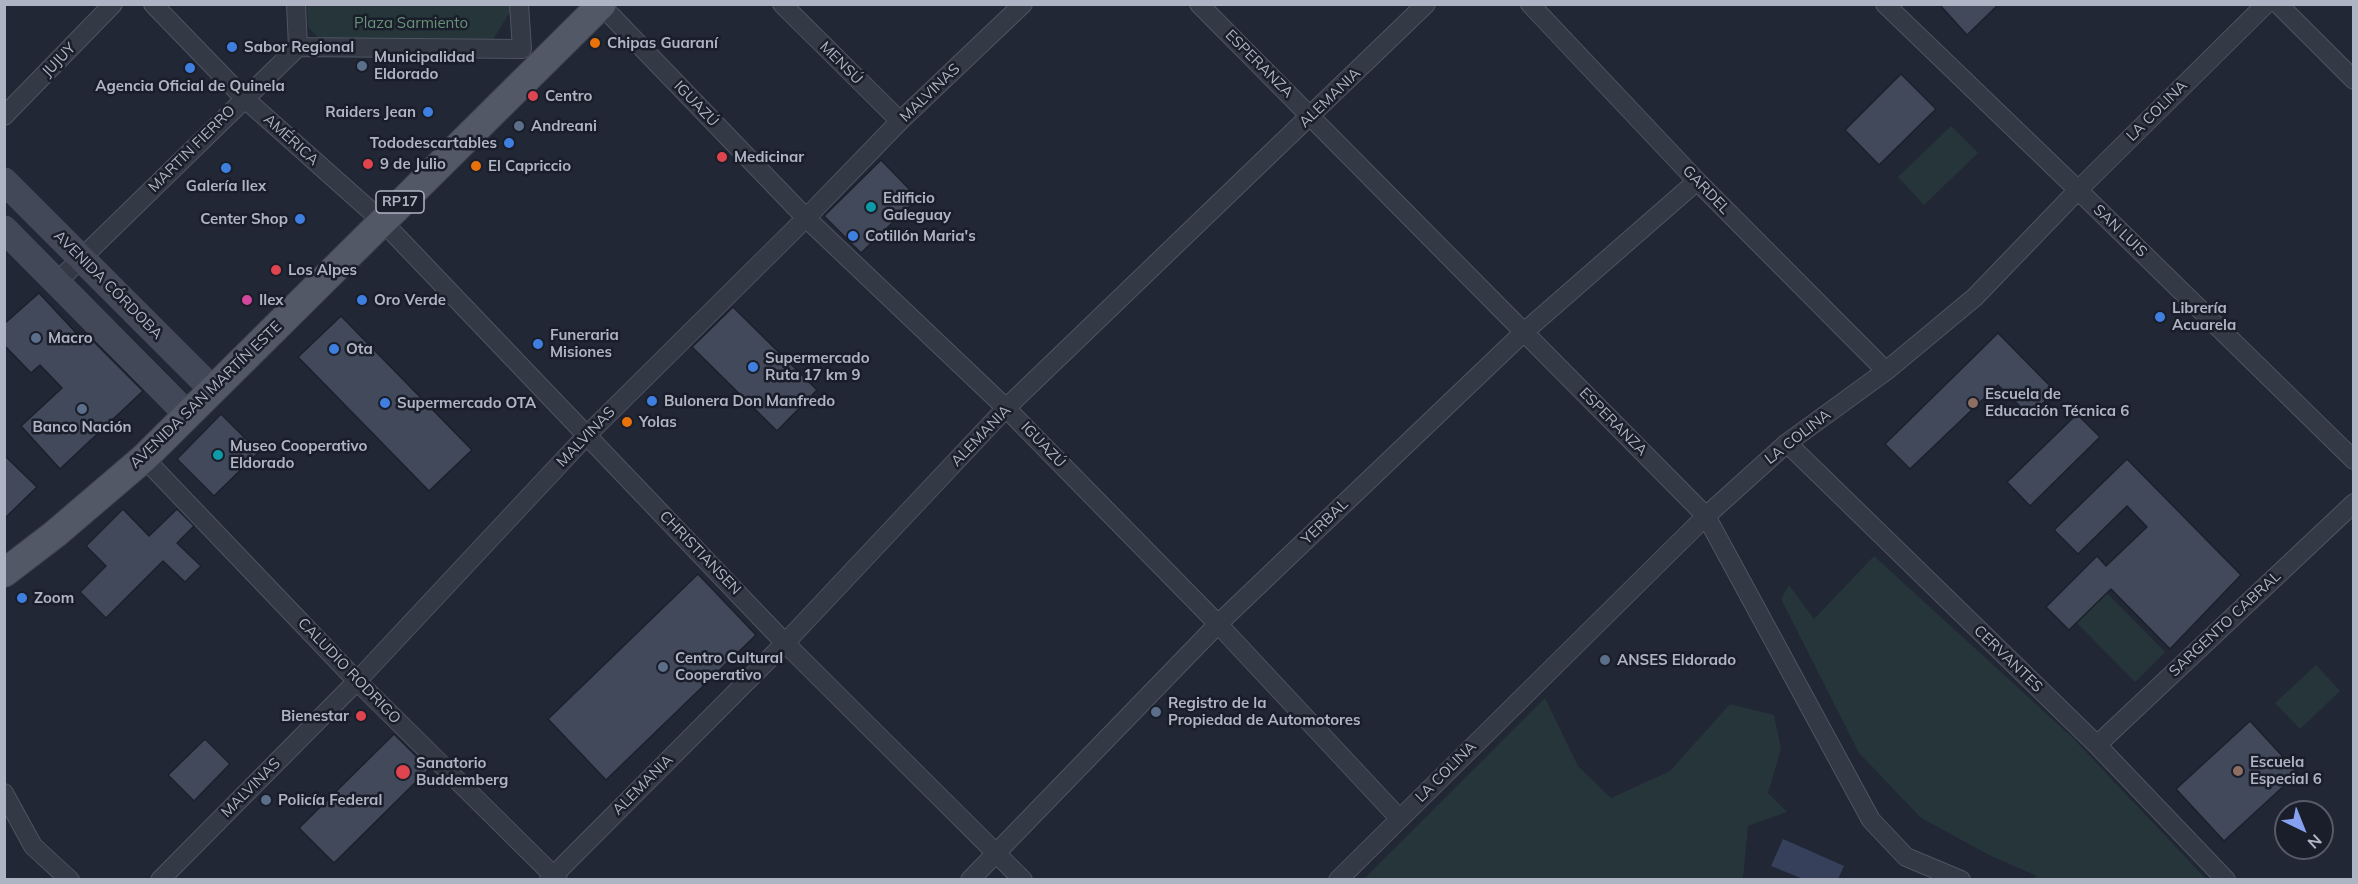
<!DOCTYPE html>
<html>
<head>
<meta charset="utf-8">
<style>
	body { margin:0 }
	#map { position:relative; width:2358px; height:884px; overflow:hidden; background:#212735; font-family:Mulish,sans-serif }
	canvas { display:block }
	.frame { position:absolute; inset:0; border:6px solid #aeb4c3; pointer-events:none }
	.north { position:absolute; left:2274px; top:800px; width:60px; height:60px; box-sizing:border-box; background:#1a1e2a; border:2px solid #555a67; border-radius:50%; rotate:137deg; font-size:16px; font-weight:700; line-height:24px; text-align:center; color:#aeb4c3 }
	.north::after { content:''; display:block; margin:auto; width:21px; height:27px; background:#86a1f0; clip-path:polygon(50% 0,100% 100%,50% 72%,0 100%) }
</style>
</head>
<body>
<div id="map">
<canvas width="2358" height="884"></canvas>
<div class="frame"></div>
<div class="north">N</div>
</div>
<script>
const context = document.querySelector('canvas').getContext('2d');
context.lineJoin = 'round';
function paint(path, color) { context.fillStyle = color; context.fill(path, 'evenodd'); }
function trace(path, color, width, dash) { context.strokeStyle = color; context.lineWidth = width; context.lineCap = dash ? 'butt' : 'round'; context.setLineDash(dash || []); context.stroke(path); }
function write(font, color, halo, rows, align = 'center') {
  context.font = font + ' Mulish,sans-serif'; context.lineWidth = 5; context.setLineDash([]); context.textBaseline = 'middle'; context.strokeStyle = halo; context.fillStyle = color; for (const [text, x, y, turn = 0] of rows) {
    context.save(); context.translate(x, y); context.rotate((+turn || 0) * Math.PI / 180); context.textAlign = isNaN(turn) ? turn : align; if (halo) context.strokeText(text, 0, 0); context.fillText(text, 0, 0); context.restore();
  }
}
paint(new Path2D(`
	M515 4 492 41H322L308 27 307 5Z
	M1951 126 1978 153 1924 205 1898 177Z
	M1874 556 2073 738 2206 879H2032L2037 876 1989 855 1921 818 1859 753 1781 599 1789 585 1814 619Z
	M2107 593 2165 652 2135 682 2076 622Z
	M2316 665 2340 691 2300 729 2275 703Z
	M1545 698 1578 766 1611 798 1670 771 1730 704 1774 715 1781 749 1768 793 1787 812 1748 826 1743 879H1364Z`), '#263539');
paint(new Path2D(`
	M1783 839 1844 866 1838 879H1803L1771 866Z`), '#36405b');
const building = new Path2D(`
	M1939 4H1999L1967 35Z
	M1901 74 1936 109 1879 165 1845 130Z
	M881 160 918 198 861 253 824 216Z
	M39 293 80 337 85 333 143 391 60 469 21 426 62 388 40 365 31 373 4 345V324Z
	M733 307 817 390 777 431 692 347Z
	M341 316 472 450 429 491 298 357Z
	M1998 333 2055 391 2030 416 1998 385 1910 469 1885 444Z
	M221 414 259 452 214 496 177 459Z
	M2077 414 2100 437 2030 506 2007 482Z
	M4 455 37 487 4 519Z
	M2127 459 2241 575 2170 649 2111 589 2069 630 2046 607 2097 556 2106 566 2147 527 2127 506 2078 554 2054 530Z
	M123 509 149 536 177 509 194 526 177 543 201 566 185 582 163 561 106 618 80 592 106 566 86 546Z
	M698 574 756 635 606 780 548 719Z
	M2250 721 2298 773 2224 841 2176 789Z
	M394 734 429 769 334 863 299 828Z
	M205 739 230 764 194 801 168 775Z`);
paint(building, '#42495a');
trace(building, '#1c202c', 1.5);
const street = new Path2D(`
	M153 4 244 98 382 221 785 643 1023 880
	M519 4 522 49
	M782 4 900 121
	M1199 4 1706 516 1871 820 1906 857 1961 880
	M1530 4 1697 181 1886 371
	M1885 4 2078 190 2354 460
	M2278 4 2354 80
	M601 5 806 218 1006 408 1218 624 1399 818
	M298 47 522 49
	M4 116 113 4
	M57 282 298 47 296 4
	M1787 443 2097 745 2226 880
	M144 458 357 681 558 880
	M2097 745 2354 503
	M4 793 33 846 70 880
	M160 880 357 681 587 435 806 218 900 121 1023 4
	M549 880 785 643 1006 408 1426 4
	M970 880 1218 624 1524 332 1697 181
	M1338 880 1706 516 1787 443 1886 371 1975 297 2078 190 2266 4`);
const secondary = new Path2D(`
	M4 181 212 389
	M4 229 187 414`);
const primary = new Path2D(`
	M4 573 55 534 144 458 602 4`);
trace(street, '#4f5461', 20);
trace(secondary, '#4f5461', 27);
trace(primary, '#3e424f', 30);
trace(street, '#343946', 18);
trace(secondary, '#434858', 26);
trace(primary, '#525866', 28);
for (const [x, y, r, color] of [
	[595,43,6,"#e8710a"],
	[232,47,6,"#3f7fe0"],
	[362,66,6,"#5c6f8a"],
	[190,68,6,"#3f7fe0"],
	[533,96,6,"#e0444e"],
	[428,112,6,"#3f7fe0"],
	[519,126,6,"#5c6f8a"],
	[509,143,6,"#3f7fe0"],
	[722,157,6,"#e0444e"],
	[368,164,6,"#e0444e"],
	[476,166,6,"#e8710a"],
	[226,168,6,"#3f7fe0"],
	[871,207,6,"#0f9aa8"],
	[300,219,6,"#3f7fe0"],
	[853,236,6,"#3f7fe0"],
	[276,270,6,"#e0444e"],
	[247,300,6,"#d1479c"],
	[362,300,6,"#3f7fe0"],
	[2160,317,6,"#3f7fe0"],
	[36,338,6,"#5c6f8a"],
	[538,344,6,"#3f7fe0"],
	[334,349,6,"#3f7fe0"],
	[753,367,6,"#3f7fe0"],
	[652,401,6,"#3f7fe0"],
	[385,403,6,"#3f7fe0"],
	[1973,403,6,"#8d6e63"],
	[82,409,6,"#5c6f8a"],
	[627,422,6,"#e8710a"],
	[218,455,6,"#0f9aa8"],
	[22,598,6,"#3f7fe0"],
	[1605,660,6,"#5c6f8a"],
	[663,667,6,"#5c6f8a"],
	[1156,712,6,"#5c6f8a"],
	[361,716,6,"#e0444e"],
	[2238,771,6,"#8d6e63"],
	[403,772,8,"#e0444e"],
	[266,800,6,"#5c6f8a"]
]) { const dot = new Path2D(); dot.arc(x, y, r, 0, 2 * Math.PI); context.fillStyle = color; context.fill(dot); trace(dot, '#1a1e2a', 2); }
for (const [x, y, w] of [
	[400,202,48]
]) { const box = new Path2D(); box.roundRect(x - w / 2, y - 11, w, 22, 4.5); context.fillStyle = '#1a1e2a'; context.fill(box); trace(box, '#aeb4c3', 1.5); }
write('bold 14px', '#aeb4c3', null, [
	["RP17",400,202]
]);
write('15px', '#689177', '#1a1e2a', [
	["Plaza Sarmiento",411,23]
]);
write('bold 15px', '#aeb4c3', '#1a1e2a', [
	["Chipas Guaraní",607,43],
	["Sabor Regional",244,47],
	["Municipalidad",374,57],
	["Eldorado",374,74],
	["Agencia Oficial de Quinela",190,86,"center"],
	["Centro",545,96],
	["Raiders Jean",416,112,"right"],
	["Andreani",531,126],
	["Tododescartables",497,143,"right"],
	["Medicinar",734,157],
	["9 de Julio",380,164],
	["El Capriccio",488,166],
	["Galería Ilex",226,186,"center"],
	["Edificio",883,198],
	["Galeguay",883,215],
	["Center Shop",288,219,"right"],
	["Cotillón Maria's",865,236],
	["Los Alpes",288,270],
	["Ilex",259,300],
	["Oro Verde",374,300],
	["Librería",2172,308],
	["Acuarela",2172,325],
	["Funeraria",550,335],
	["Misiones",550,352],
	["Macro",48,338],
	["Ota",346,349],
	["Supermercado",765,358],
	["Ruta 17 km 9",765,375],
	["Escuela de",1985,394],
	["Educación Técnica 6",1985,411],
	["Bulonera Don Manfredo",664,401],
	["Supermercado OTA",397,403],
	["Yolas",639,422],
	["Banco Nación",82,427,"center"],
	["Museo Cooperativo",230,446],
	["Eldorado",230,463],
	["Zoom",34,598],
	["Centro Cultural",675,658],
	["Cooperativo",675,675],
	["ANSES Eldorado",1617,660],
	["Registro de la",1168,703],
	["Propiedad de Automotores",1168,720],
	["Bienestar",349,716,"right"],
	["Escuela",2250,762],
	["Especial 6",2250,779],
	["Sanatorio",416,763],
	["Buddemberg",416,780],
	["Policía Federal",278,800]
], 'left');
write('15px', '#aeb4c3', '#1a1e2a', [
	["JUJUY",59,60,-46],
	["MENSÚ",841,63,45],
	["ESPERANZA",1259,64,45],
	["MALVINAS",930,93,-44],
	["ALEMANIA",1330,98,-44],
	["IGUAZÚ",696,104,46],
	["LA COLINA",2157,111,-45],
	["AMÉRICA",291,140,42],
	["MARTIN FIERRO",192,149,-45],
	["GARDEL",1706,190,46],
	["SAN LUIS",2120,231,44],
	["AVENIDA CÓRDOBA",108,285,45],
	["AVENIDA SAN MARTÍN ESTE",206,395,-44],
	["ESPERANZA",1613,422,45],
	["ALEMANIA",981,436,-46],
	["MALVINAS",586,437,-46],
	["LA COLINA",1798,437,-38],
	["IGUAZÚ",1043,445,46],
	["YERBAL",1325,522,-44],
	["CHRISTIANSEN",700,553,46],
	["SARGENTO CABRAL",2225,624,-43],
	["CERVANTES",2008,659,44],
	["CALUDIO RODRIGO",349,671,46],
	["LA COLINA",1446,772,-45],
	["ALEMANIA",643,785,-45],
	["MALVINAS",251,788,-45]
]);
</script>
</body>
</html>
